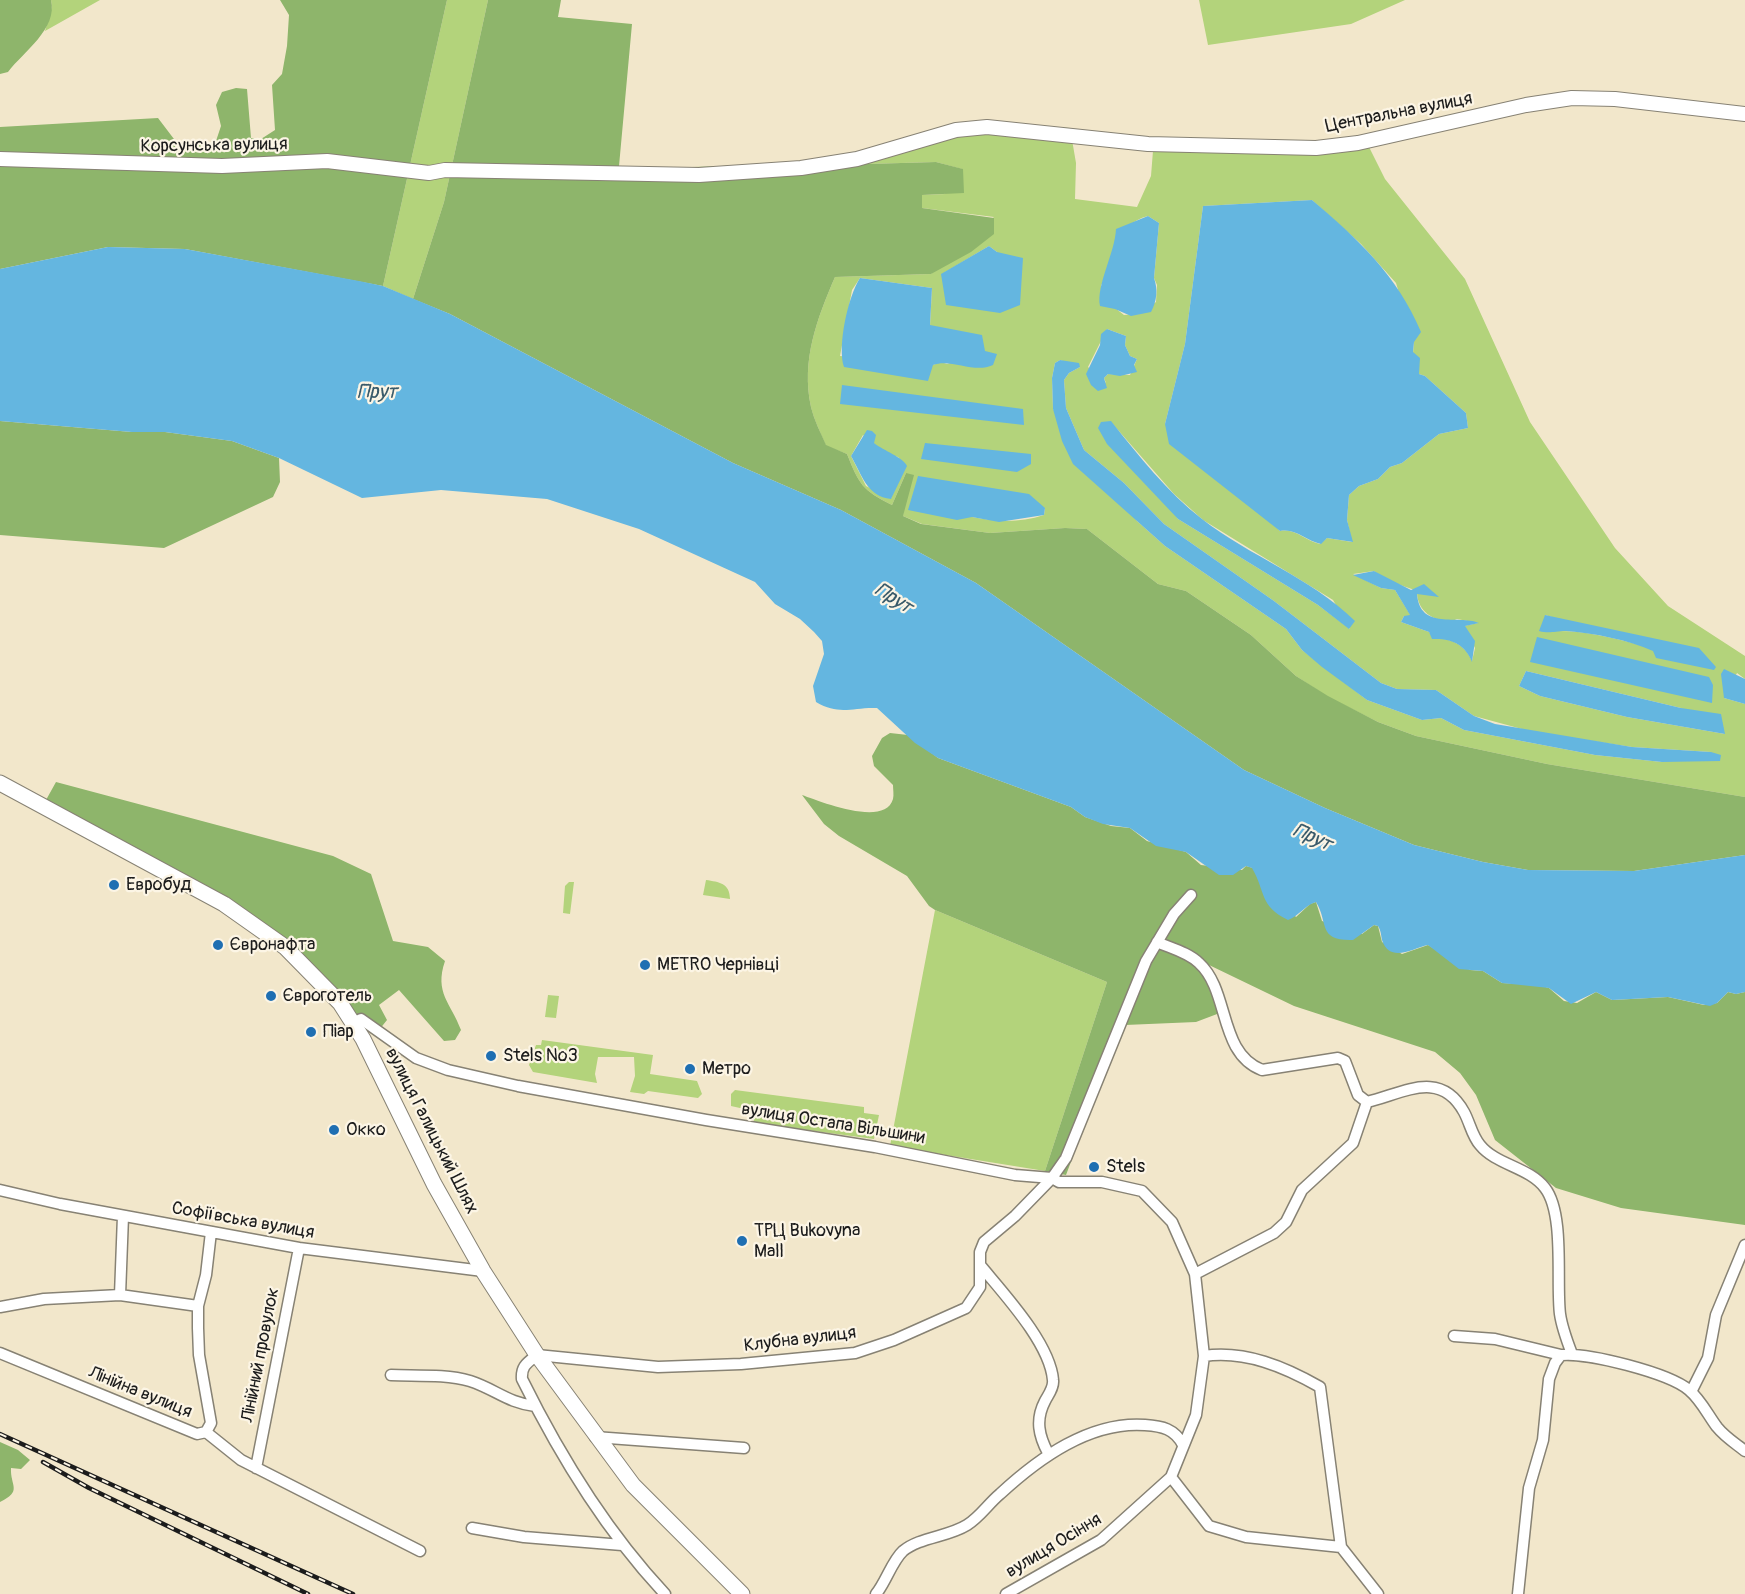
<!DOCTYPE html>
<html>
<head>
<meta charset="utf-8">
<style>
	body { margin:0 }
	canvas { display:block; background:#f2e7cb }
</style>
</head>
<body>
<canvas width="1745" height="1594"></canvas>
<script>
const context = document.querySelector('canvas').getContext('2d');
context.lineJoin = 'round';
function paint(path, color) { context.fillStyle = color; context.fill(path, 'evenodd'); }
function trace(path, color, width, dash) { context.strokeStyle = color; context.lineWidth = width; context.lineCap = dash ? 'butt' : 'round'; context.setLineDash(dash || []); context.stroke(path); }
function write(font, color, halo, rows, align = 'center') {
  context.font = font + ' Pangolin,sans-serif'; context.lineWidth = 4.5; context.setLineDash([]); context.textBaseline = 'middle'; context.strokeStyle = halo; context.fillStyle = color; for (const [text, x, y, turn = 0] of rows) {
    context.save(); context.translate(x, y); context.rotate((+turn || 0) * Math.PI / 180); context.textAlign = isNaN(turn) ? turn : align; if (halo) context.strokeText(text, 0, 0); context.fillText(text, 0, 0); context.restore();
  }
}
paint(new Path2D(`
	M51 0H100L45 31 52 7Z
	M447 0H488L444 202 413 299 383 286Z
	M1199 0H1405L1351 24 1208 45Z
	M982 122 1070 128 1076 163 1075 199 1137 207 1151 176 1154 138 1326 143 1364 137 1385 179 1465 279 1530 422 1615 548 1668 606 1745 656V679L1737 673 1724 698 1745 704V797L1547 764 1416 736 1378 722 1328 697 1296 676 1251 635 1186 591 1158 584 1087 529 1065 528 990 533 922 524 903 516 906 473 892 505C862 490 859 484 847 454L826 446C821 433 814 420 811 407 801 360 817 319 835 277L931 274 994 217 922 208 921 195 945 194 962 169 936 162 866 164 864 155 939 127ZM1312 200 1361 244 1396 283 1414 342 1413 353 1419 374 1425 376 1466 413 1468 428 1439 434 1402 463 1390 467 1378 479 1359 486 1349 495 1347 520 1352 542 1327 538 1320 544C1305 541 1296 528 1280 531L1165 424 1185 344 1203 206ZM1148 216 1159 223 1154 278 1157 285 1156 302 1139 314 1124 315 1115 308 1101 286C1114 259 1115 224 1148 216ZM989 246 997 252 942 274ZM860 278 932 288 930 326 985 351 947 364 941 362 933 365 840 356 852 290ZM1107 329 1126 336 1125 345 1130 356 1137 359 1130 375 1108 374 1104 378 1106 383 1088 367ZM1060 360 1080 367 1069 373 1064 380 1066 408 1084 450 1124 483 1164 524 1274 601 1381 683 1397 689 1436 690 1474 716 1533 732 1632 747 1711 752 1662 762 1595 755 1464 730 1441 718 1422 720 1367 700 1302 650 1286 629 1165 546 1137 521 1053 409 1052 378 1055 363ZM1111 422 1174 494 1203 520 1333 600 1350 629 1318 605 1178 519ZM863 435 887 454 898 457 906 466 891 498 866 486 851 456ZM1045 508 1044 515C1020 523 996 522 972 517ZM1374 571C1389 583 1419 592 1438 596L1417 593C1418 612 1433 620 1450 622L1457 619 1478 623 1464 626 1475 648 1472 661C1465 644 1450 638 1433 638L1429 632 1401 622 1404 616H1411L1395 590 1381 588 1353 574ZM1545 615 1716 667C1667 655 1606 630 1556 631ZM1526 671 1681 708 1725 734 1627 717 1540 696 1519 686Z
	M706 880C719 882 730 883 730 899L703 895Z
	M569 882H574L570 914 563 913 565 886Z
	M935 910 1107 982 1045 1171 890 1146Z
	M548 995 559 996 556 1018 545 1017Z
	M542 1040 653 1055 650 1074 697 1081 702 1094 698 1098 648 1091 644 1094 630 1092 635 1076 634 1057H598L595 1074 597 1083 533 1072 529 1065 536 1045H541Z
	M735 1090 864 1107V1113L879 1115 874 1139 755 1123 749 1110 731 1106V1094Z`), '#b3d37b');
paint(new Path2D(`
	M0 0H51C58 29 23 52 8 72L0 74Z
	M280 0H447L383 286 185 249 108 247 0 269V127L158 118 177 143 215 144 221 126 216 105 222 92 236 88 247 89 251 138 261 139 275 130 272 85 282 74 287 46 289 15Z
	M488 0H561L558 17 632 24 619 166C701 170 782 163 864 155L867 164 936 162 963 169 964 193 922 195V208L994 218V234L971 252 931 274 835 277C817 319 801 360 811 407 814 420 821 433 826 445L847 454C859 484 862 490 892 505L906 473 914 475 903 516 921 524 990 533 1065 528 1087 529 1158 584 1186 591 1251 635 1296 676 1328 696 1378 722 1416 736 1547 764 1745 797V855L1634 871 1528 870 1483 862 1414 845 1325 808 1244 770 976 583 841 510 733 463 450 314 413 299 444 202Z
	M0 421 132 432H165L232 441 279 458 280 482 273 497 164 548 0 535Z
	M890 733 908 735 938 758 1071 807 1085 817 1111 826 1130 828 1147 841 1186 852 1201 865 1242 870 1246 866 1253 868 1296 917 1310 904 1316 902 1322 921 1362 934 1374 925 1378 926 1382 942 1402 954 1428 945 1470 970 1483 971 1502 983 1538 985 1549 988 1564 1001 1577 1003 1596 992 1612 1000 1668 997 1704 1005 1717 1003 1728 992 1736 994 1745 992V1225L1621 1208 1556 1188 1495 1140 1476 1095 1460 1073 1435 1052 1294 1006 1209 965 1225 1011 1196 1022 1125 1025 1110 1058 1066 1175 1045 1171 1107 982 935 910 929 906 907 876 839 836 824 824 802 795C819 801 885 828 893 799 894 795 893 789 893 785L874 766 872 756 882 738Z
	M56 782 333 856 371 874 393 941 428 947 445 961C434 993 451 1003 461 1030L455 1040 444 1041 399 990 379 1005 387 1020 379 1030 341 1003 286 943 46 800Z
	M0 1442 18 1450 30 1460 21 1469 11 1468C10 1486 23 1491 0 1502Z`), '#8eb56b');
paint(new Path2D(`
	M1312 200C1358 239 1397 275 1421 332L1414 342 1413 352 1420 358 1419 374 1425 376 1466 413 1468 428 1439 434 1402 463 1390 467 1378 479 1359 486 1349 495 1347 520 1353 542 1327 538 1321 544C1306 541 1296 528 1280 531L1169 444 1165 424 1185 344 1203 206Z
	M1148 216 1159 223 1154 278C1158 289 1157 301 1151 312L1131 316 1115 309 1100 306C1096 285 1115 253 1116 229Z
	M989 246 997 252 1023 258 1020 305 1000 313 946 305 941 274Z
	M108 247 185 249 359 281 383 286 450 314 733 463 841 510 976 583 1244 770 1325 808 1414 845 1483 862 1528 870 1634 871 1745 855V992L1736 994 1728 992 1717 1003 1710 1006 1668 997 1612 1000 1596 992 1571 1004 1549 988 1502 983 1483 971 1459 969 1428 945C1413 948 1390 964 1382 940 1381 935 1381 931 1378 926L1374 925 1353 940C1317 941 1329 923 1316 902 1305 905 1299 916 1288 920 1259 906 1266 892 1252 868L1246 866 1233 875H1219L1186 852 1156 846 1130 828 1103 824 1085 817 1071 807 938 758 915 743 877 708C852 707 840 716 816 702L813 686 824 654 822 641 814 632 800 619 775 604 755 582 639 529 547 499 441 490 362 498 279 458 232 441 165 432H132L0 421V269Z
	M860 278 932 288 930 325 982 335 985 351 997 354 993 365C974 374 951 358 933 365L928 381 844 367C837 347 848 296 860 278Z
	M1107 329 1126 336 1125 345 1130 356 1137 359 1134 365 1137 372 1120 376 1108 374 1104 378 1107 388 1098 391 1091 385 1086 374 1100 345 1101 334Z
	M1060 360 1079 363 1080 367 1069 373 1064 380 1066 408 1084 450 1124 483 1164 524 1274 601 1381 683 1397 689 1436 690 1474 716 1495 724 1632 747 1711 752 1721 755 1720 761 1662 762 1595 755 1464 730 1441 718 1422 720 1367 700 1322 667 1302 650 1286 629 1165 546 1073 464 1062 441 1053 409 1052 378 1055 363Z
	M842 385 1023 409 1024 425 840 404Z
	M1111 421C1139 456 1167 492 1202 519 1251 557 1310 577 1355 621L1349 629 1318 605 1178 519 1107 444 1098 428 1101 422Z
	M867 430 872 431 876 435 874 443C884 451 903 457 907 466L891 499C867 497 861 473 851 456Z
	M925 443 1031 454V464L1017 472 921 459Z
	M918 476 1029 494 1045 508 1044 515 999 522 972 517 957 520 908 510Z
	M1374 571 1411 590 1424 584 1439 597 1417 594C1420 631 1458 614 1479 623L1465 626 1475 641 1472 662C1465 644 1451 638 1432 639L1429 632 1401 622 1404 616 1410 615 1395 590 1381 588 1353 575Z
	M1545 615 1699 648 1716 667 1714 670 1656 658 1653 651C1628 640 1594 633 1566 631 1554 631 1550 634 1539 631Z
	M1537 637 1709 677 1713 685 1712 703 1530 662Z
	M1724 669 1745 679V704L1724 698 1721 674Z
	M1526 671 1681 708 1721 714 1725 734 1627 717 1540 696 1519 686Z`), '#64b6e0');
const minor = new Path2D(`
	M1157 942C1170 948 1188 952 1199 963 1230 991 1218 1053 1262 1070L1338 1058 1345 1061 1358 1095 1367 1102
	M352 1023 361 1019 416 1058 448 1070 518 1086 706 1120 875 1147 1015 1175 1052 1178 1059 1182H1102L1142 1191 1172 1222 1195 1274 1204 1356 1196 1415 1171 1477 1101 1540 1006 1594
	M0 1190 60 1204 299 1248 483 1271
	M123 1216 120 1295 198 1306
	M980 1265C1003 1293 1050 1343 1053 1380 1054 1388 1048 1395 1045 1401 1035 1420 1039 1436 1048 1453
	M1195 1274 1274 1233 1286 1222 1302 1190 1353 1143 1367 1102C1402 1094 1440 1068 1464 1112 1470 1123 1472 1136 1480 1145 1496 1165 1529 1167 1545 1188 1565 1214 1556 1282 1560 1314 1562 1328 1567 1341 1572 1354
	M0 1307 44 1299 120 1295
	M1454 1336 1495 1339 1561 1355C1587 1352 1669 1373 1689 1390 1701 1400 1708 1415 1717 1427 1725 1437 1735 1443 1745 1451
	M0 1353 197 1434 206 1432 241 1460 420 1551
	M1204 1356C1245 1350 1285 1367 1320 1387L1341 1547
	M391 1375C416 1376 446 1374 470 1381 495 1389 508 1403 535 1406
	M1691 1392 1708 1358 1716 1315 1745 1245
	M206 1432 211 1423 199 1355 198 1328V1306L206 1275 211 1232
	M595 1437 744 1448
	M256 1468 299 1248
	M1171 1477 1209 1526 1246 1537 1341 1547 1378 1594
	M472 1528 524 1537 622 1545
	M665 1594C606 1531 560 1456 522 1379 521 1366 527 1363 537 1355L658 1367 741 1364 855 1353 894 1340 966 1308 980 1287V1252L984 1242 1015 1216 1052 1178 1066 1158 1146 961 1174 914 1191 895
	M876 1594C886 1582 892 1561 903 1551 920 1537 948 1537 967 1525 980 1517 988 1504 1000 1494 1039 1458 1090 1421 1145 1425 1162 1426 1175 1429 1183 1445
	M1518 1594 1529 1488 1543 1440 1549 1379 1555 1363 1561 1355`);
const major = new Path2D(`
	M0 159 222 166 327 161 429 173 445 170 699 175 801 168 857 159 956 130 987 127 1148 144 1316 148 1358 143 1526 105 1572 98 1615 99 1745 114`);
const highway = new Path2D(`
	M0 783 224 904 285 947 340 1003 363 1039 434 1184 483 1271 537 1355 633 1485 742 1594`);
trace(minor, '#878274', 13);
trace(major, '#878274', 16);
trace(highway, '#878274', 17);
trace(minor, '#fff', 10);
trace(major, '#fff', 14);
trace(highway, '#fff', 15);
const rail = new Path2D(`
	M0 1434 353 1594
	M43 1462 89 1488 308 1594`);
trace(rail, '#1c1c1c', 4.5);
trace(rail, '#fcf5e5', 2, [7]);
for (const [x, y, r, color] of [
	[114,885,6,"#1f6fb2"],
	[218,945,6,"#1f6fb2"],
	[645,965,6,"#1f6fb2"],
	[271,996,6,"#1f6fb2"],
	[311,1032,6,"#1f6fb2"],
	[491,1056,6,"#1f6fb2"],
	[690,1069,6,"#1f6fb2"],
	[334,1130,6,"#1f6fb2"],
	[1094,1167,6,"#1f6fb2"],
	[742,1241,6,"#1f6fb2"]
]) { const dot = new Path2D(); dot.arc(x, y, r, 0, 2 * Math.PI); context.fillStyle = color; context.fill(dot); trace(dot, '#fcf5e5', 2); }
write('18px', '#1c1c1c', '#fcf5e5', [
	["Центральна вулиця",1399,113,-11],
	["Корсунська вулиця",214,146,-1],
	["вулиця Остапа Вільшини",833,1124,9],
	["вулиця Галицький Шлях",431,1131,63],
	["Софіївська вулиця",243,1221,10],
	["Клубна вулиця",800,1340,-7],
	["Лінійний провулок",261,1355,-79],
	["Лінійна вулиця",140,1393,22],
	["вулиця Осіння",1054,1546,-31]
]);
write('18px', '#1c1c1c', '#fcf5e5', [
	["Евробуд",126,885],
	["Євронафта",230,945],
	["METRO Чернівці",657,965],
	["Євроготель",283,996],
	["Піар",323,1032],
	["Stels №3",503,1056],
	["Метро",702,1069],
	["Окко",346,1130],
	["Stels",1106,1167],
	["ТРЦ Bukovyna",754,1231],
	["Mall",754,1252]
], 'left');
write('italic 20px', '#395a6a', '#fcf5e5', [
	["Прут",377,393],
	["Прут",893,599,32],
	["Прут",1312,838,24]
]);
</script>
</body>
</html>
